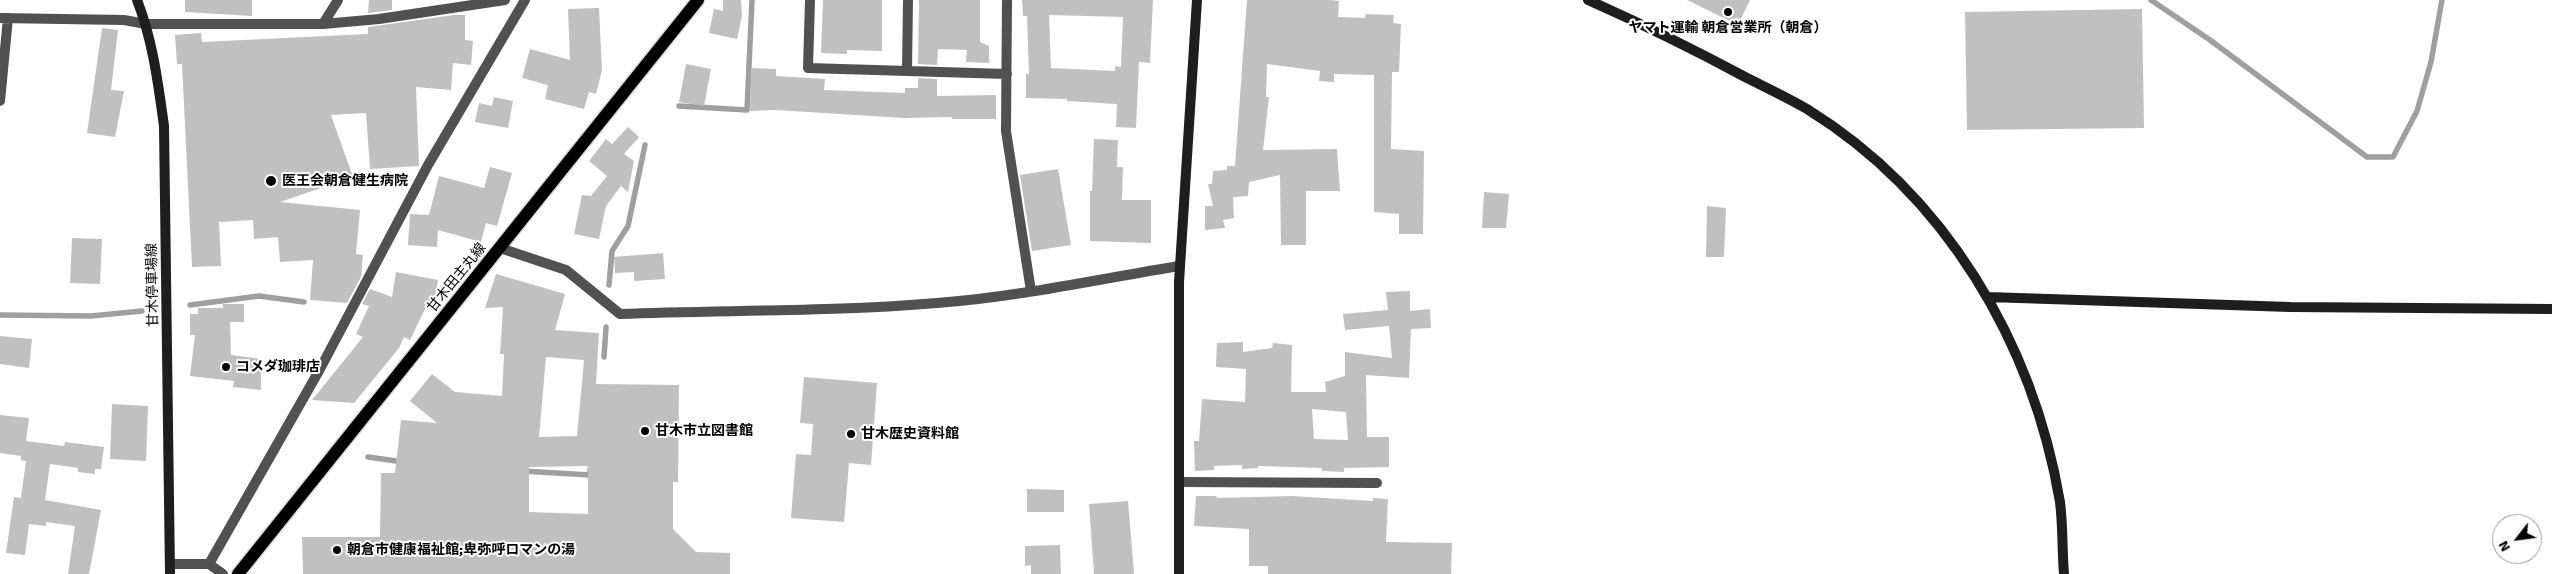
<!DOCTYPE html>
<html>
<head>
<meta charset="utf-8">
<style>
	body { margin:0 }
	#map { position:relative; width:2552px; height:574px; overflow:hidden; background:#fff; font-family:Signika,sans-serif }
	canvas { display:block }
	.north { position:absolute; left:2492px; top:514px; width:50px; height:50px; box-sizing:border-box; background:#fff; border:1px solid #999; border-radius:50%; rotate:240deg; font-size:14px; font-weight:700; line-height:20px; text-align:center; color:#000 }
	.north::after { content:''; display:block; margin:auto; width:18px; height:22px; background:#000; clip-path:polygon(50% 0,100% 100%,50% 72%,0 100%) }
</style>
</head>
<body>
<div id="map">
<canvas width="2552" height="574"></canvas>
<div class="north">N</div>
</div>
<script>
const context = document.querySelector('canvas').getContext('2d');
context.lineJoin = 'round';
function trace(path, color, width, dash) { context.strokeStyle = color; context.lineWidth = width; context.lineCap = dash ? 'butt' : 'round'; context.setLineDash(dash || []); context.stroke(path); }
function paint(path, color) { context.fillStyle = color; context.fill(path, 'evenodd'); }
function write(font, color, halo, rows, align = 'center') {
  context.font = font + ' Signika,"Noto Sans JP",sans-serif'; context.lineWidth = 4; context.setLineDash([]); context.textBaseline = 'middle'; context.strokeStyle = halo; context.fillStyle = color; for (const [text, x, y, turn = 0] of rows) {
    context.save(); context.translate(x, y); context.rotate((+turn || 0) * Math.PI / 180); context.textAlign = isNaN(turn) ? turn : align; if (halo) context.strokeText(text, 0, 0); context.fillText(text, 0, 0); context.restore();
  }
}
trace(new Path2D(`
	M2151 0 2210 40 2367 157H2393L2417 111 2431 62 2442 0
	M679 106 747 110 752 0
	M609 285 612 251 628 226 645 145
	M190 305 259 296 304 302
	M0 315 91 316 142 311
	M604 357 606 327
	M368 457 403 462
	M522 471 590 475V469`), '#9f9f9f', 5.5);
paint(new Path2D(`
	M185 0H252V16L185 12Z
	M369 0H392V10L368 13Z
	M723 0H741L742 16 737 39 709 33 714 9 723 11Z
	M823 0H882V51L847 50V54L821 53Z
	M919 0H980V42L989 46V63L966 62 967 50 938 49 937 65 918 64Z
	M1022 0H1153L1150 63 1139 62 1136 128 1116 127 1117 104 1067 101V99L1026 98V74H1029L1027 16H1023ZM1049 15 1123 17 1121 67 1115 66V71L1051 68Z
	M1247 0H1331L1339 1 1338 17 1365 18 1366 14 1394 15 1393 23 1401 24 1399 72H1392L1391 149 1424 151 1423 234H1399V214L1374 212V75L1334 74V82L1319 81 1320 71 1267 64 1266 97H1269L1263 150 1337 149 1340 191H1306V245H1281L1280 175 1249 182 1248 196 1233 197 1234 218 1223 220 1225 228 1205 230V206H1213L1208 184H1212L1213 171 1227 170V166H1235Z
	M1687 0H1750L1738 25Z
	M599 8 602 70 596 94 589 92 584 109 545 99 548 85 522 78 530 49 570 60 568 9Z
	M2142 9 2144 128 1967 130 1965 12Z
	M454 15H465V40L473 41 471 65 453 63 451 90 416 87 419 166 370 169 366 113 331 115 353 177 280 202 360 210 356 254 363 255 361 277 347 303 310 300 313 260 280 262 278 237 254 239 253 220 219 222 221 266 192 267 182 64H177L175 35 201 33 202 42 368 34V27Z
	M102 28 118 30 111 90 124 91 115 137 87 133Z
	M686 64 711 69 704 106 679 102Z
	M751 68 776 69V76L825 79 824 90 905 93V88H918V78L937 79V96L996 95V119H952V117L905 118 775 110 750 111Z
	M494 97 513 101 508 128 475 122 479 103 492 106Z
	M628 127 639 137 624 154 634 161 628 192 621 186 606 206 599 239 574 234 582 195 591 196 607 176 589 161 606 139 612 144Z
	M1094 139 1118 140 1117 167H1123L1122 200H1151V243L1090 241V191H1092Z
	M490 167 512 173 497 226 486 223 481 242 438 230 437 247 408 245 410 214 429 215 439 176 484 188Z
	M1058 169 1071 245 1032 251 1020 175Z
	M1484 192 1509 194 1506 228H1482Z
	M1707 206 1726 208 1724 257H1706Z
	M72 238 102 239 100 284 70 283Z
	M663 253 665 279 634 281V272L615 273 614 257Z
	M396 272 438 280 433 306 427 305 410 340 404 337 399 348 354 403 312 400 363 337 356 334 369 306 362 304 370 289 392 297Z
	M496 274 565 294 555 330 599 333 596 384 679 385 678 482H673V529L696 552 730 553V574H303L302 537H380L381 473H395L401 420 437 423 410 401 432 374 455 392 502 396 504 354H500L503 307 485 308ZM546 357 584 360 577 436 539 437ZM588 466V514L529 512V467Z
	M1410 291V311L1430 309 1431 328 1411 329 1409 378 1366 375V378L1367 437H1389V467L1344 468V472L1322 471V468L1258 466V468L1242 469V465L1214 466V470L1195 471 1194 441H1199L1202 399 1245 402 1246 369 1216 367 1217 343 1243 342V352L1272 348 1273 343 1292 345 1291 392H1326L1325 382 1345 376V352L1392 358 1389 326 1345 330 1343 314 1388 310 1386 292ZM1312 409 1346 412 1348 440 1314 439Z
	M223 304H244V322H230L231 355 261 359V390L233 387 234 381 190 376 195 335H190V314H198V308H223Z
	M0 336 32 339 29 368 0 364Z
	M804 377 877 383 871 465 849 463 844 522 791 518 796 454 811 455 813 424 800 423Z
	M112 404 148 406 146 461 110 459Z
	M0 415 29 418 26 441 64 446 65 442 104 447 101 469H95V474L78 472V468L50 464 45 500 101 510 89 574H68L75 526 46 522V526L29 524 25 555 6 553 14 497 21 498 26 461 21 460V456L0 453Z
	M1027 489 1064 490V512H1027Z
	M1196 496H1215L1218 498 1291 496 1373 501V498L1388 499 1386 542 1452 543 1451 574H1268V566H1249V529L1194 526Z
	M1128 501 1134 574H1094L1089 504Z
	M1060 545 1061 574H1031V565L1025 566V546Z`), '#c0c0c0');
const primary = new Path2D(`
	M238 574 698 0`);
trace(primary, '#dbdbdb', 15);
trace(new Path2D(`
	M810 0 808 68 1007 74
	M1007 0 1006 131 1031 291
	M0 18 124 20 146 24H323L379 19 505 0
	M323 24 338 0
	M907 71 908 0
	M0 101 8 18
	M500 248 566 270 620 314C726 310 831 312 937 303 1018 297 1099 279 1179 266
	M1179 482 1377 483
	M170 564H209L223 574
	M209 564 320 369 428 165 525 0`), '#515151', 10);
trace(new Path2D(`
	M137 0C153 41 158 83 164 126L170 574
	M1588 0C1642 24 1695 50 1747 78 1767 88 1788 98 1807 109 1946 195 2033 343 2060 502 2063 525 2062 550 2064 574
	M1988 297 2290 307 2552 309
	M1179 574V282L1197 0`), '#1e1e1e', 10);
trace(primary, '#000', 12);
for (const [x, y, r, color] of [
	[1728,12,5,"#000"],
	[271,181,6,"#000"],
	[226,367,5,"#000"],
	[645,431,5,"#000"],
	[851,434,5,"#000"],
	[337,550,5,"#000"]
]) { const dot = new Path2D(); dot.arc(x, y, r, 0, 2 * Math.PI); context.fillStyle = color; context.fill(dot); trace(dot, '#fff', 2); }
write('bold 14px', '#000', '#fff', [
	["ヤマト運輸 朝倉営業所（朝倉）",1728,28,"center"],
	["医王会朝倉健生病院",282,181],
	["コメダ珈琲店",236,367],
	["甘木市立図書館",655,431],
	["甘木歴史資料館",861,434],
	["朝倉市健康福祉館;卑弥呼ロマンの湯",347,550]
], 'left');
write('14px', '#000', '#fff', [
	["甘木田主丸線",457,278,-51],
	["甘木停車場線",153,285,-91]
]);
</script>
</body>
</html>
